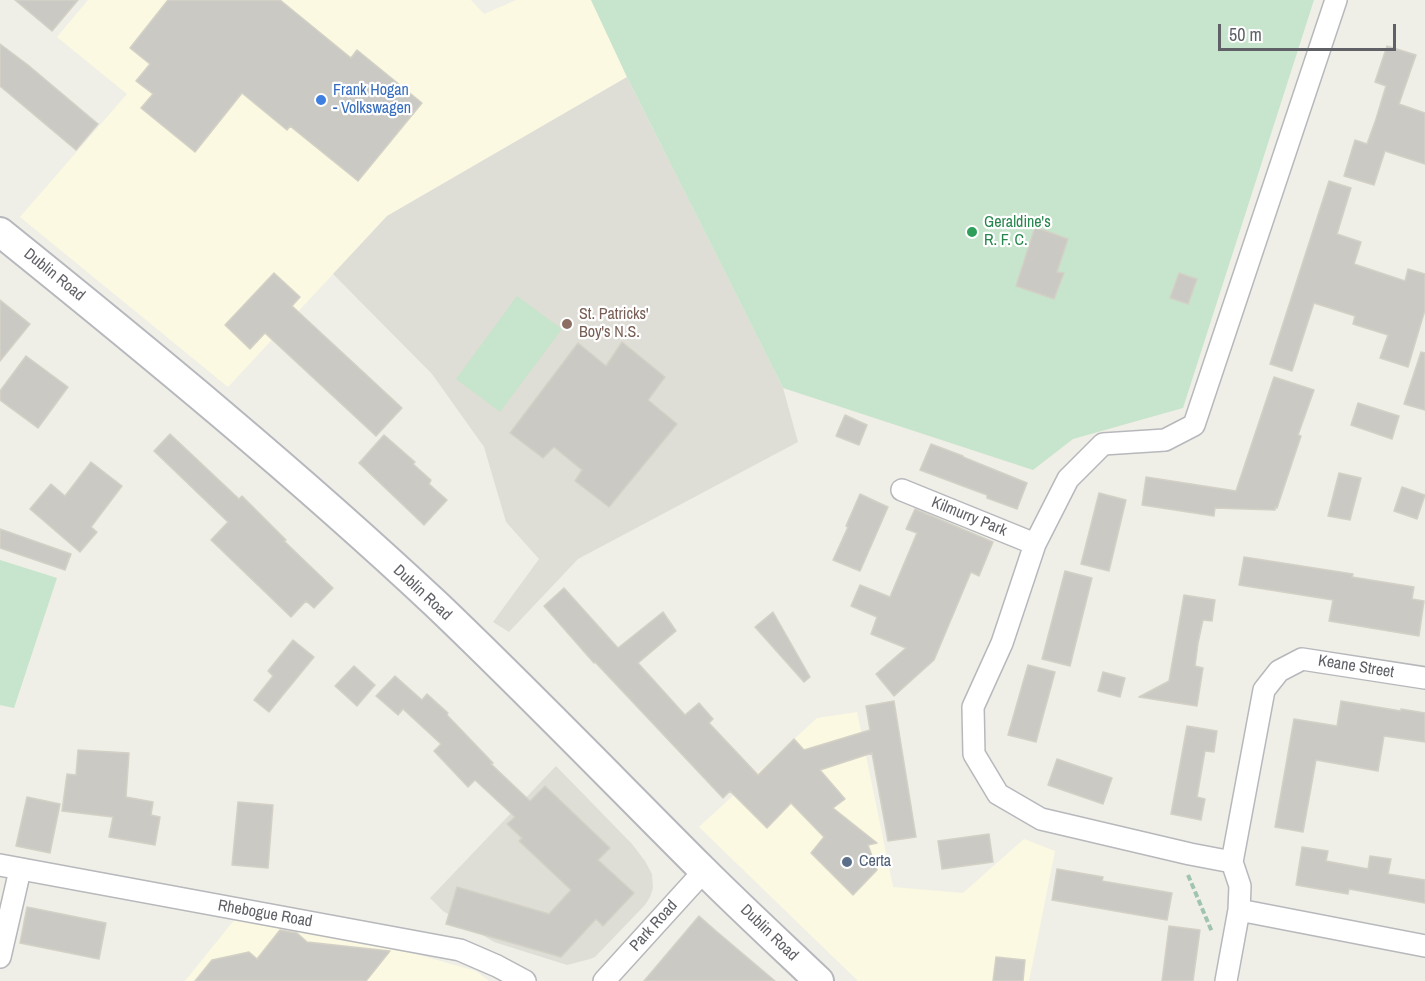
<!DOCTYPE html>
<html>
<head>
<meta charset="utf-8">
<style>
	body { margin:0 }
	#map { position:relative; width:1425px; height:981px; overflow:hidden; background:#efefe7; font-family:"Archivo Narrow",sans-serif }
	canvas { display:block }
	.scale { position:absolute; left:1218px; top:24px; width:178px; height:27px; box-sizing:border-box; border:3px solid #5f6166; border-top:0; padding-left:8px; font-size:18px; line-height:21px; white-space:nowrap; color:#5f6166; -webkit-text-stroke:4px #fff; paint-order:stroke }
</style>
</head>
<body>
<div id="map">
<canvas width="1425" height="981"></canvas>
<div class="scale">50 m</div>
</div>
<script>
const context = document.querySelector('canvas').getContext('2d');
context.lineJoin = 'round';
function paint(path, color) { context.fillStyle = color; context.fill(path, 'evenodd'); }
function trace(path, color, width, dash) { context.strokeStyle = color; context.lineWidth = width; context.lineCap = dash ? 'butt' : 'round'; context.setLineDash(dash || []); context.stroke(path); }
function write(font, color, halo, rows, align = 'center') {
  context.font = font + ' "Archivo Narrow",sans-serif'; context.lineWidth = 4.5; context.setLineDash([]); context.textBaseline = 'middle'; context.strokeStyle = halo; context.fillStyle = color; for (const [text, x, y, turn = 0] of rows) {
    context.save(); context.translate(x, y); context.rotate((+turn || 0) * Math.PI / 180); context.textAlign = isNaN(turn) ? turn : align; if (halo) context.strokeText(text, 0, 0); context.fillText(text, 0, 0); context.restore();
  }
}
paint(new Path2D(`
	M88 0H471L484 14 516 0H591L627 77 387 216 228 387 20 217 127 94 57 37Z
	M857 712 893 887 963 893 1024 839 1055 851 1029 981H858L699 827 817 718Z
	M235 919 412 953 476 971 489 981H185Z`), '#fbf9e1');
paint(new Path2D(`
	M627 77 783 388 798 442 578 559 509 632 493 622 539 559 506 522 484 447 432 374 333 274 387 216Z
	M556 766 632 844 645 861 652 874 653 888 650 897 645 905 595 957 590 959 567 965 494 942 443 911 430 898Z`), '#dfded6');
paint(new Path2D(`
	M591 0H1314L1183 408 1073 439 1033 470 783 388 627 77Z
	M517 296 562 329 500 412 456 379Z
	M0 560 57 578 14 708 0 705Z`), '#c7e4cc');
const building = new Path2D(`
	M15 0H78L52 31Z
	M168 0H280L351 58 357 50 422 103 358 181 290 126 287 130 242 93 195 152 141 108 153 94 136 81 150 64 130 48Z
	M0 44 28 65 98 124 76 150 0 86Z
	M1387 46 1416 55 1399 104 1425 113V164L1385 151 1374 185 1344 176 1355 140 1367 144 1376 119 1386 86 1375 82Z
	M1329 181 1351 188 1337 234 1361 242 1354 264 1405 281 1408 269 1425 274V310L1408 367 1380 358 1388 335 1353 324 1355 316 1314 303 1292 371 1270 364Z
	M1035 227 1068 239 1057 272 1064 273 1054 299 1016 286Z
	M274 273 300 297 292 306 402 408 376 436 265 333 250 349 225 325Z
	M1179 273 1197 279 1188 304 1170 298Z
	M0 300 30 324 0 361Z
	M622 342 665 377 648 400 677 424 609 507 575 481 582 470 554 447 543 458 510 433 578 343 606 366Z
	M1421 352 1425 353V410L1404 404Z
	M26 356 68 387 38 428 0 400V391Z
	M1274 377 1314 390 1298 435 1301 436 1277 508 1275 507V510L1215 508 1214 516 1142 505 1146 477 1236 491Z
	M1358 403 1399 416 1392 439 1351 425Z
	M845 415 867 425 859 445 836 436Z
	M170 434 239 499 242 496 286 540 284 541 333 588 314 608 306 601 291 617 211 540 228 522 154 451Z
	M384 435 415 462 413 464 431 480 429 484 447 500 424 525 359 463Z
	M931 444 963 456V457L1027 483 1017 509 987 498V495L920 470Z
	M91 462 122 486 91 527 97 532 80 552 30 509 51 484 65 496Z
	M1339 473 1361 478 1350 520 1328 516Z
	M1402 487 1425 495 1417 519 1394 511Z
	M1099 493 1126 500 1109 571 1081 564Z
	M860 494 888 507 860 571 833 560 848 527 846 526Z
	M915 509 993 542 979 576 971 572 934 660 894 696 876 674 906 648 871 634 877 617 851 606 860 585 890 597 917 533 906 529Z
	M0 529 71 554 65 570 0 548Z
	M1244 557 1353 574 1352 577 1414 587 1412 599 1424 601 1419 636 1329 621 1333 600 1239 585Z
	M1065 571 1092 578 1070 666 1042 659Z
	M564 588 618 648 663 612 676 631 638 663 685 715 699 703 713 719 709 723 758 775 794 739 804 750 870 730 866 706 894 701 916 837 888 841 872 753 820 770 845 799 833 808 877 843 868 845 877 870 853 895 811 853 824 837 791 803 767 828 730 791 723 798 595 662 594 663 544 606Z
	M1184 595 1215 600 1212 621 1203 620 1198 643 1195 666 1203 668 1197 706 1139 697 1169 681Z
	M773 612 810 677 804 682 755 627Z
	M293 640 314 657 269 712 254 700 273 676 268 671Z
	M1028 665 1055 672 1036 742 1008 735Z
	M354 666 375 685 357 706 335 686Z
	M1103 672 1125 678 1120 697 1098 691Z
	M395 676 422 700 427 694 448 713 447 715 493 763 491 764 530 801 545 786 610 848 598 860 634 893 603 926 596 919 561 957 446 924 457 887 549 914 571 890 519 841 522 838 507 824 515 817 475 780 468 787 434 751 441 744 403 709 398 715 376 696Z
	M1341 701 1401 711V709L1425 713V742L1384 736 1378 771 1316 760 1303 832 1275 827 1294 719 1337 726Z
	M1187 726 1217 731 1214 752 1205 751 1197 797 1205 799 1201 820 1171 814Z
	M78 750 129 753 126 797 153 802 151 815 160 817 155 845 109 837 113 817 62 811 67 774 76 775Z
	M1057 759 1112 778 1103 804 1048 785Z
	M27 797 60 804 50 853 16 846Z
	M238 802 273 805 268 868 232 865Z
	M989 834 993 862 942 869 938 841Z
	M1302 847 1328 851 1326 861 1368 869 1370 856 1391 859 1388 874 1425 880V903L1349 889 1348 894 1296 885Z
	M1057 869 1103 877 1102 881 1172 893 1167 920 1052 900Z
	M27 907 106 923 99 959 20 943Z
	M699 916 716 931 775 981H644Z
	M1169 926 1200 930 1193 981H1162Z
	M280 930 297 933 307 942 390 951 366 981H195L212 960 249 952 257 959Z
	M996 957 1025 960 1023 981H993Z`);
paint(building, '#cbc9c4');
trace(building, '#d3d1c6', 1.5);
const minor = new Path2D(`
	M902 490 1035 544
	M1232 862 1190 854 1041 819 998 794 974 754 973 707 1002 643 1035 544 1068 479 1103 444 1165 440 1194 425 1336 0
	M0 865 460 950 497 966 525 981
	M1239 910 1425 946
	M0 957 20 870
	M604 981 704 871
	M1226 981 1239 910 1240 886 1232 862 1264 690 1279 671 1302 659 1425 678`);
const secondary = new Path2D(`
	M0 232C149 352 297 474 437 605 527 691 614 781 702 869 740 907 780 944 819 981`);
trace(minor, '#b7b8bc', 24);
trace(secondary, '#b6b8bd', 32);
trace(new Path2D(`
	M1188 875 1212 932`), '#a0c4b1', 4, [6, 3]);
trace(minor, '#fff', 21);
trace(secondary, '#fff', 28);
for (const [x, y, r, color] of [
	[321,100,6,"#3f7fe0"],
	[972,232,6,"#2e9e5b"],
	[567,324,6,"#8d6e63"],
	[847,862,6,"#5c6f8a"]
]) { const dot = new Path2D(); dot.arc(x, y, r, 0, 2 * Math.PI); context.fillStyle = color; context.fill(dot); trace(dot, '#fff', 2); }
write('16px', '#366cbe', '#fff', [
	["Frank Hogan",333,91],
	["- Volkswagen",333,109]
], 'left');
write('16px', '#27864d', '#fff', [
	["Geraldine's",984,223],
	["R. F. C.",984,241]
], 'left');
write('16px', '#5f6166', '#fff', [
	["Dublin Road",54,275,39],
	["Kilmurry Park",969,517,22],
	["Dublin Road",422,593,43],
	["Keane Street",1356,667,9],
	["Rhebogue Road",265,914,10],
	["Park Road",654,926,-48],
	["Dublin Road",769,933,44]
]);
write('16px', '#785e54', '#fff', [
	["St. Patricks'",579,315],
	["Boy's N.S.",579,333]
], 'left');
write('16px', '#4e5e75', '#fff', [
	["Certa",859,862]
], 'left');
</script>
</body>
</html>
